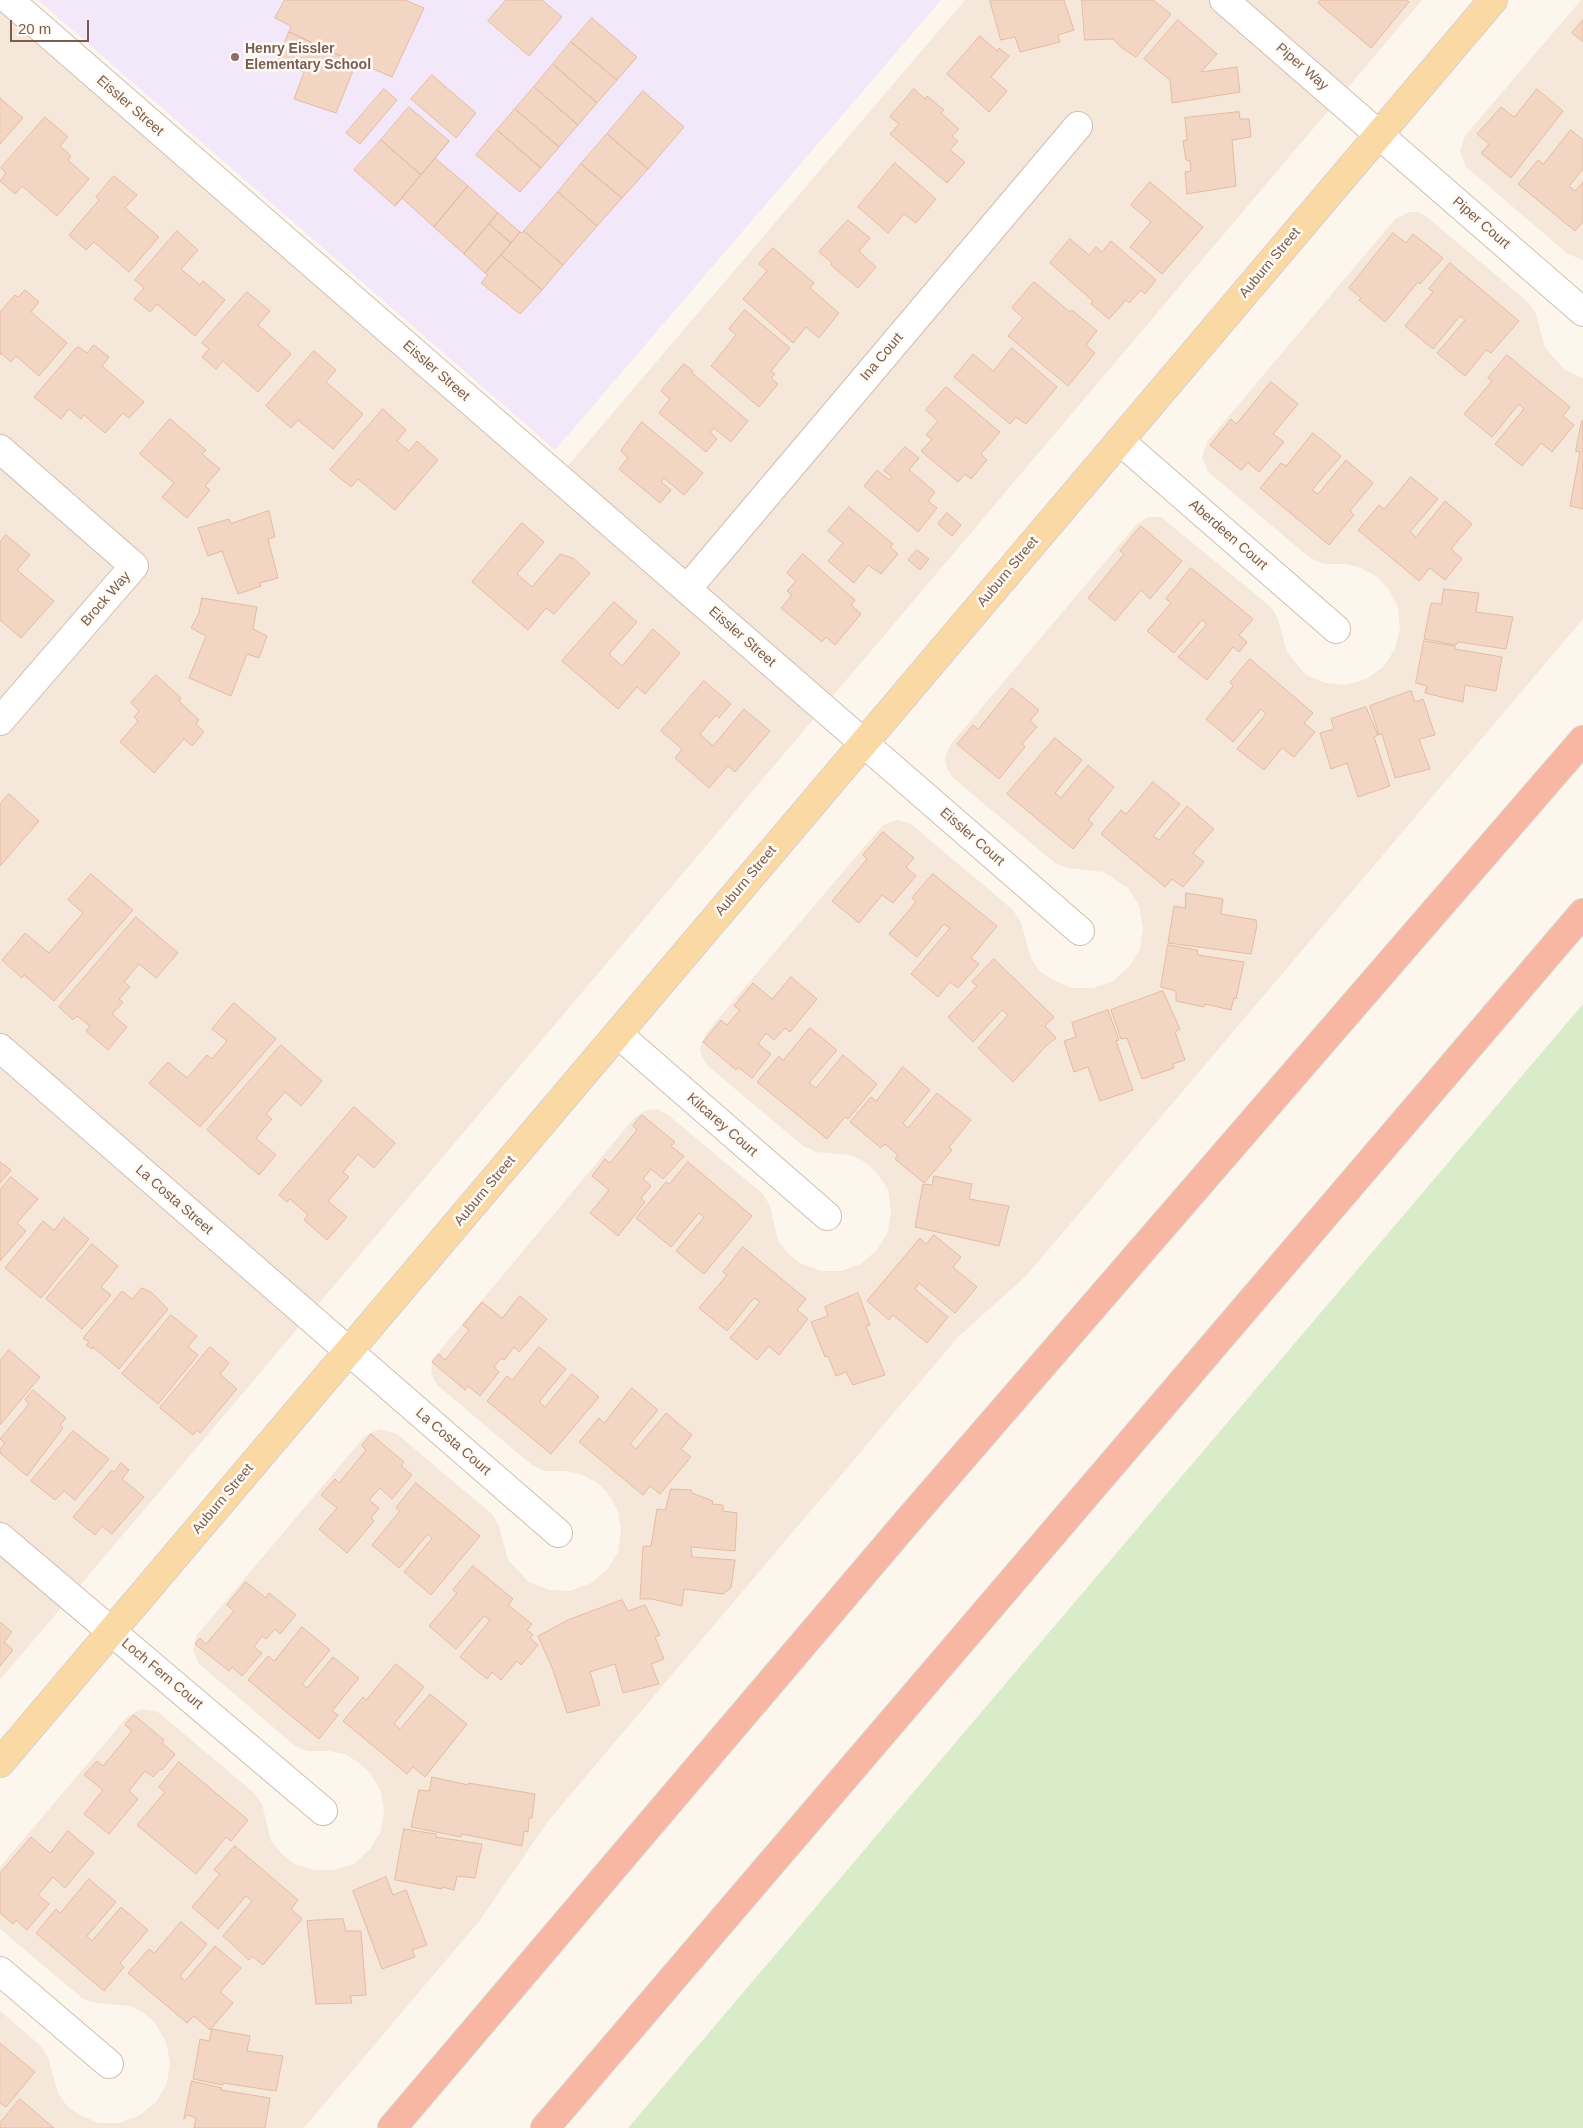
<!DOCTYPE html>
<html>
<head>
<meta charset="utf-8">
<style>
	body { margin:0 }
	#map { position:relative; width:1583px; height:2128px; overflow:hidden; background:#fdf6ec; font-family:Arial,sans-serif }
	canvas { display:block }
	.scale { position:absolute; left:10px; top:20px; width:79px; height:22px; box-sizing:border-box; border:2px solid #7a5c4d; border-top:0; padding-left:6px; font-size:15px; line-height:18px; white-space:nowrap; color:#7a5c4d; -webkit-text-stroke:4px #fffaf3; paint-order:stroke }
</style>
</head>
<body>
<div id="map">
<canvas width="1583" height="2128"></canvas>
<div class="scale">20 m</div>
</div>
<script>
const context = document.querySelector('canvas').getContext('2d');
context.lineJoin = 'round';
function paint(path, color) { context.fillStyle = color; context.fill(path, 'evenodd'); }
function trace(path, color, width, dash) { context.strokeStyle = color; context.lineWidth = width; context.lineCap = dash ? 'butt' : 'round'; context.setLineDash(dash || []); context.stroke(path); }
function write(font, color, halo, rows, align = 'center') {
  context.font = font + ' Arial,sans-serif'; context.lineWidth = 5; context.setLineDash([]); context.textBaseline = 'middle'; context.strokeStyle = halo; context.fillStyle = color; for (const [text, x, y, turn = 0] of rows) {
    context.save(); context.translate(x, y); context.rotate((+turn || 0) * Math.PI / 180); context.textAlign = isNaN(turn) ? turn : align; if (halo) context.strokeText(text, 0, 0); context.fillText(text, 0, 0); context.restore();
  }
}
paint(new Path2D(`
	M0 0 565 469 965 0H1422L0 1680Z
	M1581 0H1583V260L1568 254 1466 167 1460 152 1465 136Z
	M1409 212H1418L1427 217 1529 303 1536 314 1545 348 1565 370 1583 378V619L1026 1276 958 1337 549 1820 480 1920 304 2128H0V2011L40 2045 48 2057 58 2093 67 2106 80 2115 99 2123H120L140 2115 156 2102 167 2083 170 2062 166 2042 155 2023 144 2013 130 2006 95 2003 82 1998 0 1929V1867L128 1716 142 1709 158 1712 253 1792 262 1804 271 1841 282 1854 294 1864 314 1870H334L354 1864 370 1849 381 1831 384 1811 381 1792 371 1774 358 1762 344 1754 329 1751H307L294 1745 199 1664 193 1650 196 1636 365 1436 379 1429 397 1434 492 1514 499 1526 508 1560 529 1582 549 1590 570 1591 591 1583 607 1570 618 1552 621 1531 618 1511 607 1492 596 1482 582 1475 566 1471H545L532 1465 437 1385 431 1373 432 1360 635 1117 647 1110 657 1109 667 1114 763 1194 770 1206 778 1241 788 1253 800 1263 821 1271H841L861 1264 877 1250 888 1232 891 1211 888 1190 877 1173 865 1162 851 1155 816 1152 803 1146 708 1066 702 1057 700 1048 706 1033 883 825 897 820 911 824 1013 910 1021 922 1031 958 1040 971 1053 980 1072 988H1093L1113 981 1129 967 1140 949 1143 928 1139 906 1128 888 1103 872 1067 868 1055 863 952 777 947 768 945 757 951 744 1137 524 1148 517H1161L1272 608 1278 619 1287 652 1306 675 1326 683 1346 685 1366 679 1383 667 1395 649 1400 628 1398 607 1388 588 1376 576 1361 568 1346 564H1324L1310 558 1208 472 1202 457 1207 442 1395 219Z`), '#f5e8da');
paint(new Path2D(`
	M38 0H941L555 450Z`), '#f3e8fa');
paint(new Path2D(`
	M1583 1004V2128H628Z`), '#d8ecc9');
const building = new Path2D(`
	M285 0H405L424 8 392 77 357 62 356 63 289 32 291 26 275 18Z
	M506 0H542L562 17 529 56 488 21Z
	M990 0H1064L1074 30 1058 35 1060 42 1020 52 1015 37 1001 40Z
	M1082 0H1153L1171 14 1136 57 1122 48 1113 39 1085 40Z
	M1320 0H1406L1409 2 1371 48 1318 3Z
	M592 18 637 57 617 80 571 42Z
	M1178 20 1217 54 1201 72 1237 67 1240 92 1172 103 1170 80 1144 59Z
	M1583 20V42L1572 33Z
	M289 32 356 63 336 113 294 99 304 72 277 63Z
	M980 36 997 51 999 48 1009 56 991 77 1007 91 989 112 947 74Z
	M571 42 617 80 597 103 553 64Z
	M553 64 597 103 578 125 534 87Z
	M432 75 476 113 456 138 411 99Z
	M534 87 578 125 559 147 515 109Z
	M384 89 397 100 360 144 346 133Z
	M914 89 925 99 927 96 944 110 941 113 959 129 952 136 958 141 950 150 965 162 947 183 890 134 899 124 890 117Z
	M1537 89 1563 111 1511 178 1481 153 1489 144 1477 134 1501 107 1514 117Z
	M643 91 684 127 648 169 607 134Z
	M0 98 23 118 0 144Z
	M409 107 449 141 421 175 381 140Z
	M515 109 559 147 541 168 497 130Z
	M1239 112 1240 119H1249L1251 137 1232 140 1236 186 1187 194 1185 172 1191 171 1190 161 1186 160 1183 141 1187 140 1185 118Z
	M45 117 68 137 60 146 71 156 68 160 89 179 57 216 22 186 15 194 0 181 6 173 1 168Z
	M497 130 541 168 520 192 476 155Z
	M1571 130 1583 140V169L1569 186 1575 191 1583 182V222L1575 231 1518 184 1538 160 1543 164Z
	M607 134 648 169 622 198 581 164Z
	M381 140 421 175 395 206 354 170Z
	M449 141 435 158 468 186 434 227 402 198 395 206Z
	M895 163 936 199 916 223 904 214 888 233 858 207Z
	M581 164 622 198 597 226 558 192Z
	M114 176 137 195 125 208 159 237 129 272 94 242 86 250 69 235 99 200 96 197Z
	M1150 182 1203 227 1162 274 1130 247 1151 222 1131 205Z
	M468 186 498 213 464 254 434 227Z
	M558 192 597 226 563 265 524 231Z
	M498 213 520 232 511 243 489 224Z
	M848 220 870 238 859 251 876 267 858 288 831 265 832 263 819 252Z
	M489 224 511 243 485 273 464 254Z
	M177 231 198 250 181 269 200 285 203 281 225 300 195 336 157 304 150 312 134 299 144 288 135 280Z
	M524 231 563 265 542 290 501 255 520 232 522 233Z
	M1393 233 1406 243 1413 234 1443 258 1420 284 1418 282 1385 322 1359 300 1361 298 1349 288Z
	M1070 239 1089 255 1096 247 1102 252 1111 241 1156 280 1145 294 1141 290 1129 303 1126 300 1109 319 1091 304 1093 301 1050 263Z
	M773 248 814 283 810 288 839 313 819 338 806 327 793 343 743 299 767 271 759 264Z
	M501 255 542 290 520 314 481 283 488 275 485 273Z
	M1450 263 1519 321 1491 353 1486 350 1465 376 1437 353 1465 320 1460 316 1433 349 1405 326 1433 292 1429 289Z
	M1034 282 1070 312 1072 310 1097 331 1086 345 1095 353 1068 386 1008 336 1023 318 1012 308Z
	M25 290 39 302 31 312 67 343 39 376 16 356 11 362 1 353 0 355V312L15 295 18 297Z
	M247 292 270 311 258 325 291 354 258 392 223 361 216 369 202 357 209 349 202 343Z
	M745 310 790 348 771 371 775 374 771 378 778 384 759 407 711 366 736 335 729 329Z
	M94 345 109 357 102 366 144 402 129 418 123 413 105 433 84 415 81 419 69 409 61 419 34 397 76 348 79 347 87 353Z
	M1012 348 1057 387 1026 424 1016 417 1010 424 954 377 973 354 993 371Z
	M314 351 336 370 326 382 363 414 333 449 298 420 291 428 266 406Z
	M1507 355 1570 407 1563 416 1574 425 1552 452 1541 443 1522 466 1495 444 1524 409 1519 404 1492 437 1464 414 1492 381 1488 378Z
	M684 364 693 371 692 373 748 421 731 442 714 428 710 432 717 439 706 452 659 413 670 399 661 391Z
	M1271 382 1298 404 1273 434 1284 442 1259 472 1248 463 1241 470 1210 445 1231 419 1236 424Z
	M946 387 1000 432 981 454 987 460 971 479 965 474 958 482 921 451 932 439 926 435 938 421 926 410Z
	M383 409 406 430 397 441 409 451 417 441 438 460 395 510 358 479 351 487 330 470Z
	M170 419 206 450 202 454 220 469 205 486 210 490 187 518 162 497 174 483 140 454Z
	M1582 421H1583V509L1570 506 1580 452 1576 451Z
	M642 422 703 473 684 495 664 478 661 482 671 490 660 503 619 469 628 458 621 451Z
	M1313 433 1341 456 1312 490 1318 494 1346 460 1373 483 1350 511 1354 515 1329 545 1260 488 1281 463 1286 466Z
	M905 447 919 458 909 470 935 492 928 501 937 508 918 532 864 486 877 470 889 480 892 477 884 471Z
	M1411 477 1438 499 1410 532 1416 537 1445 501 1472 524 1451 549 1462 559 1445 580 1430 568 1419 581 1358 530 1379 505 1384 509Z
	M849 507 893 544 890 547 898 554 881 574 868 565 854 583 828 561 843 543 828 531Z
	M269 511 275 537 268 539 278 578 260 583 261 586 238 594 222 551 208 556 198 528 229 519 231 523Z
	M947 513 961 525 952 536 938 524Z
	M522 523 544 542 517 574 532 587 560 554 573 558 590 573 554 614 546 608 528 630 472 582Z
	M1141 526 1182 561 1150 599 1141 590 1115 621 1088 598 1124 554 1120 551Z
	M6 535 30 555 17 570 54 601 21 638 0 620V542Z
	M917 550 929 559 920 570 908 560Z
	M803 554 855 600 851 605 861 614 835 645 826 637 822 642 781 608 792 595 787 591 796 581 787 573Z
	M1191 568 1253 619 1239 635 1247 642 1239 652 1233 647 1207 680 1178 657 1207 624 1202 620 1174 653 1147 631 1171 603 1166 599Z
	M1444 589 1479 593 1476 612 1513 617 1506 649 1458 642 1456 645 1424 639 1431 603 1441 604Z
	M202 598 257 607 253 629 267 636 259 658 247 654 231 696 189 678 206 636 191 628 199 613Z
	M614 602 637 622 609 654 622 666 653 629 680 653 645 694 637 687 618 709 562 661Z
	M1424 641 1455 646V649L1502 657 1496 691 1465 685 1463 702 1425 693 1427 686 1416 683Z
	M1250 659 1313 713 1304 723 1315 732 1294 757 1282 748 1264 770 1237 749 1266 714 1261 709 1233 742 1206 719 1233 686 1230 683Z
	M156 675 181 698 179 701 199 720 196 724 204 732 192 746 184 739 154 773 120 742 138 721 134 717 139 711 131 703Z
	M704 681 731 704 719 718 716 715 700 734 713 746 744 709 770 731 735 772 728 766 709 788 675 758 682 749 661 731Z
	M1012 688 1039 710 1030 721 1037 727 1022 744 1025 747 999 779 957 744 973 725 978 729Z
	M1411 691 1415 702 1423 699 1435 735 1419 739 1430 769 1395 778 1382 734 1379 735 1370 706Z
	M1366 707 1378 735 1374 737 1390 786 1358 797 1347 763 1331 769 1320 733 1334 729 1331 719Z
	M1055 738 1082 760 1055 793 1061 798 1088 765 1114 787 1088 820 1093 824 1073 849 1007 794Z
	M1153 782 1180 804 1153 836 1159 840 1187 806 1214 829 1193 853 1204 862 1183 887 1172 879 1165 887 1101 834 1121 810 1126 814Z
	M9 794 39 821 0 866V804Z
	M883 832 914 858 906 867 916 876 893 903 882 895 859 923 832 901 867 859 863 855Z
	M91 874 133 910 54 1001 24 975 22 978 2 960 25 933 49 953 83 913 68 900Z
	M933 874 997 926 971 958 979 964 958 988 950 982 938 997 911 974 950 928 944 924 917 957 889 934 916 902 912 898Z
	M1186 893 1223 899 1221 914 1256 920 1257 925 1251 954 1168 943 1174 906 1185 908Z
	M136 917 178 953 156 978 139 964 124 982 130 987 119 999 123 1002 112 1014 127 1027 108 1050 86 1031 90 1026 77 1016 73 1020 59 1007Z
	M1168 945 1197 950 1198 955 1244 962 1236 999 1234 998 1231 1010 1205 1004 1204 1007 1176 1001V991L1161 987Z
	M994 959 1054 1017 1045 1026 1056 1038 1046 1046 1013 1082 978 1048 1008 1015 1002 1010 973 1042 948 1017 977 986 972 982Z
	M791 977 817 999 790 1032 785 1028 774 1040 766 1033 758 1044 771 1054 752 1078 738 1067 736 1070 703 1042 721 1020 727 1025 740 1010 734 1006 753 983 772 999Z
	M1163 991 1180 1029 1175 1032 1185 1060 1173 1064 1174 1068 1142 1079 1127 1038 1121 1039 1111 1010Z
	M234 1003 276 1039 200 1127 149 1083 168 1062 187 1078 207 1055 212 1059 227 1041 212 1029Z
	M1108 1010 1119 1040 1116 1041 1133 1090 1100 1101 1088 1067 1074 1072 1064 1041 1076 1037 1072 1023Z
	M810 1028 837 1050 809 1083 816 1088 843 1055 877 1084 848 1119 845 1117 827 1139 757 1082 779 1056 783 1060Z
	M281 1045 322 1081 301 1106 285 1092 266 1114 272 1119 256 1138 276 1155 259 1175 207 1130Z
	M903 1067 930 1090 903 1123 908 1128 937 1093 971 1120 949 1147 952 1150 924 1183 895 1159 898 1155 885 1144 881 1148 850 1122 871 1097 876 1101Z
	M354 1107 395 1143 374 1168 358 1154 343 1172 349 1177 328 1201 347 1217 327 1240 304 1220 308 1215 290 1199 287 1202 279 1195Z
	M642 1115 675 1142 671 1146 684 1156 663 1179 651 1169 643 1179 651 1186 641 1198 645 1202 618 1236 590 1213 609 1190 592 1176 605 1159 610 1163 637 1130 633 1126Z
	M0 1162 11 1170 0 1183Z
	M688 1162 752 1216 704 1274 676 1251 704 1217 699 1213 671 1247 636 1218 666 1182 669 1184Z
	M934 1176 972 1184 969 1199 1009 1206 999 1246 915 1227 923 1184 932 1185Z
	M11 1177 38 1199 17 1223 26 1231 0 1261V1190Z
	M64 1218 89 1239 41 1298 5 1268 43 1221 54 1230Z
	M934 1235 961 1257 953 1267 977 1287 955 1313 919 1283 915 1289 948 1317 927 1343 893 1315 889 1320 867 1301 920 1238 926 1244Z
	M92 1244 118 1266 101 1287 111 1295 82 1329 46 1299Z
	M743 1247 806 1299 797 1310 808 1319 779 1355 769 1346 757 1360 730 1338 760 1302 754 1298 727 1331 699 1308 727 1275 723 1272Z
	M142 1288 151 1292 168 1309 119 1369 93 1347 92 1349 86 1345 89 1342 83 1338 122 1291 132 1299Z
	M858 1293 870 1325 866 1326 885 1375 853 1385 846 1372 836 1376 828 1356 825 1357 811 1322 828 1316 825 1307Z
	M520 1296 547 1319 519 1352 514 1347 504 1360 501 1358 494 1367 499 1372 480 1396 468 1386 465 1390 432 1362 439 1354 445 1360 469 1330 463 1325 482 1302 502 1318Z
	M171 1315 197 1336 188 1347 198 1355 158 1404 122 1374Z
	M210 1347 229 1363 220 1374 237 1389 200 1433 197 1430 193 1435 160 1408Z
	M539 1347 566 1369 539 1402 545 1407 572 1374 599 1397 551 1454 487 1401 507 1376 512 1380Z
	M9 1350 40 1377 0 1425V1361Z
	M632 1388 658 1410 630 1444 636 1449 666 1413 692 1435 681 1449 691 1457 660 1494 650 1486 643 1495 579 1442 599 1418 604 1423Z
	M33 1390 66 1418 60 1425 63 1428 27 1476 0 1453V1449L5 1443 0 1439 29 1404 25 1400Z
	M73 1431 109 1459 75 1500 64 1491 55 1500 31 1481Z
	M371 1434 404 1462 401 1466 412 1475 392 1499 380 1488 369 1500 379 1508 371 1518 374 1521 347 1553 319 1529 337 1508 321 1495 335 1479 339 1483 366 1450 362 1446Z
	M121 1463 129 1470 122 1479 144 1497 112 1534 102 1526 95 1535 73 1517 112 1470 114 1472Z
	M416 1483 480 1536 431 1595 404 1572 432 1538 428 1534 399 1568 372 1545 400 1511 396 1508Z
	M671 1489 691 1490 692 1493 713 1501 712 1504 723 1505V1511L737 1513 735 1551 691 1547 692 1557 735 1560 731 1588 723 1594 684 1589 682 1606 652 1599H640L643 1546H651L657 1509 665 1510Z
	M473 1566 513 1599 508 1605 532 1624 527 1630 533 1635 530 1638 538 1645 521 1665 517 1661 501 1680 492 1672 487 1679 460 1657 490 1620 484 1616 456 1649 429 1626 457 1593 453 1590Z
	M246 1582 266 1598 269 1593 296 1615 280 1634 275 1629 266 1639 262 1636 254 1647 262 1653 242 1676 232 1667 229 1671 195 1644 200 1638 206 1644 234 1611 227 1605Z
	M622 1600 628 1611 645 1605 660 1635 655 1637 664 1659 651 1664 659 1684 623 1693 615 1664 590 1672 600 1705 567 1713 553 1670 538 1636 568 1620Z
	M0 1622 12 1632 4 1642 13 1650 0 1666Z
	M302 1627 330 1650 302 1684 307 1688 333 1657 359 1678 332 1711 338 1715 319 1739 248 1680 268 1656 274 1661Z
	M396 1664 424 1687 394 1724 400 1729 430 1694 467 1724 425 1777 413 1767 407 1774 343 1721 363 1697 366 1700Z
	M134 1715 164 1740 162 1743 175 1754 162 1770 160 1769 153 1777 145 1771 129 1791 138 1799 109 1834 84 1814 103 1790 84 1775 97 1761 103 1766 132 1731 125 1725Z
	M179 1762 248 1820 231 1841 226 1837 196 1874 137 1825 165 1792 159 1787Z
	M432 1777 468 1785V1783L535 1794 532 1818H529L528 1832 524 1831 522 1846 462 1834 461 1837 411 1827 419 1790 429 1791Z
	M404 1829 436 1834V1837L482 1844 475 1878 457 1876 454 1890 442 1887V1889L395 1880Z
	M68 1831 94 1853 65 1888 53 1877 38 1895 49 1904 27 1930 16 1920 13 1924 0 1913V1873L31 1837 50 1853Z
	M235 1846 298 1900 291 1909 302 1919 263 1965 252 1956 249 1960 223 1936 252 1901 246 1896 218 1929 192 1907 220 1874 214 1870Z
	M386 1877 393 1895 406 1890 427 1945 412 1950 415 1957 382 1969 353 1891Z
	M89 1879 116 1902 87 1936 92 1941 121 1907 148 1930 120 1963 124 1967 104 1991 36 1933 56 1909 60 1913Z
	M343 1919 346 1931H361L366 1995 350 1996 352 2003 316 2004 307 1921Z
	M181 1922 207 1944 180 1976 185 1981 215 1946 241 1968 220 1992 233 2003 210 2030 194 2016 187 2023 128 1973 149 1949 154 1953Z
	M212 2029 250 2036 247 2051 283 2056 276 2091 223 2083V2085L193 2079 200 2039 209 2041Z
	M0 2043 35 2072 6 2107 0 2103Z
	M192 2081 222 2088 221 2090 270 2098 265 2128H194L196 2118 188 2115 184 2119Z
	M20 2099 54 2128H0V2123Z`);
paint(building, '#f3d5c3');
trace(building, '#e6bba3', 1);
const minor = new Path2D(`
	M9 0 1080 931
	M1224 0 1583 312
	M1120 441 1336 629
	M0 449 134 566 0 721
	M687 589 1078 126
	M618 1034 827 1216
	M0 1048 558 1533
	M0 1537 323 1811
	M0 1971 109 2064`);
const major = new Path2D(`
	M0 1763 1493 0`);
const highway = new Path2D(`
	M392 2128 906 1523 1583 740
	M545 2128 1583 913`);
trace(minor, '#d1beb0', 30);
trace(major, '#dad1cd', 30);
trace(highway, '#dad1cd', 30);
trace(minor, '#fff', 28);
trace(major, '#fbd9a5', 28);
trace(highway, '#f7b7a3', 28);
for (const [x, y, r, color] of [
	[235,57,5,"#8d6e63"]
]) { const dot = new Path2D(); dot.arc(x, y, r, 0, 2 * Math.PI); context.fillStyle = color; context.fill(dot); trace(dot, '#fffaf3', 2); }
write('bold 14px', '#785e54', '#fffaf3', [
	["Henry Eissler",245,49],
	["Elementary School",245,65]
], 'left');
write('14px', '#7a5c4d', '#fffaf3', [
	["Piper Way",1302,67,41],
	["Eissler Street",130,106,41],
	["Piper Court",1481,223,41],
	["Auburn Street",1270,263,-50],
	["Ina Court",882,357,-50],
	["Eissler Street",436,371,41],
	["Aberdeen Court",1228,535,41],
	["Auburn Street",1008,572,-50],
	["Brock Way",106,599,-49],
	["Eissler Street",742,637,41],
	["Eissler Court",972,837,41],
	["Auburn Street",746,881,-50],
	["Kilcarey Court",722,1125,41],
	["Auburn Street",485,1191,-50],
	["La Costa Street",174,1200,41],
	["La Costa Court",453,1442,41],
	["Auburn Street",223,1499,-50],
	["Loch Fern Court",162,1674,40]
]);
</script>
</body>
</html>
